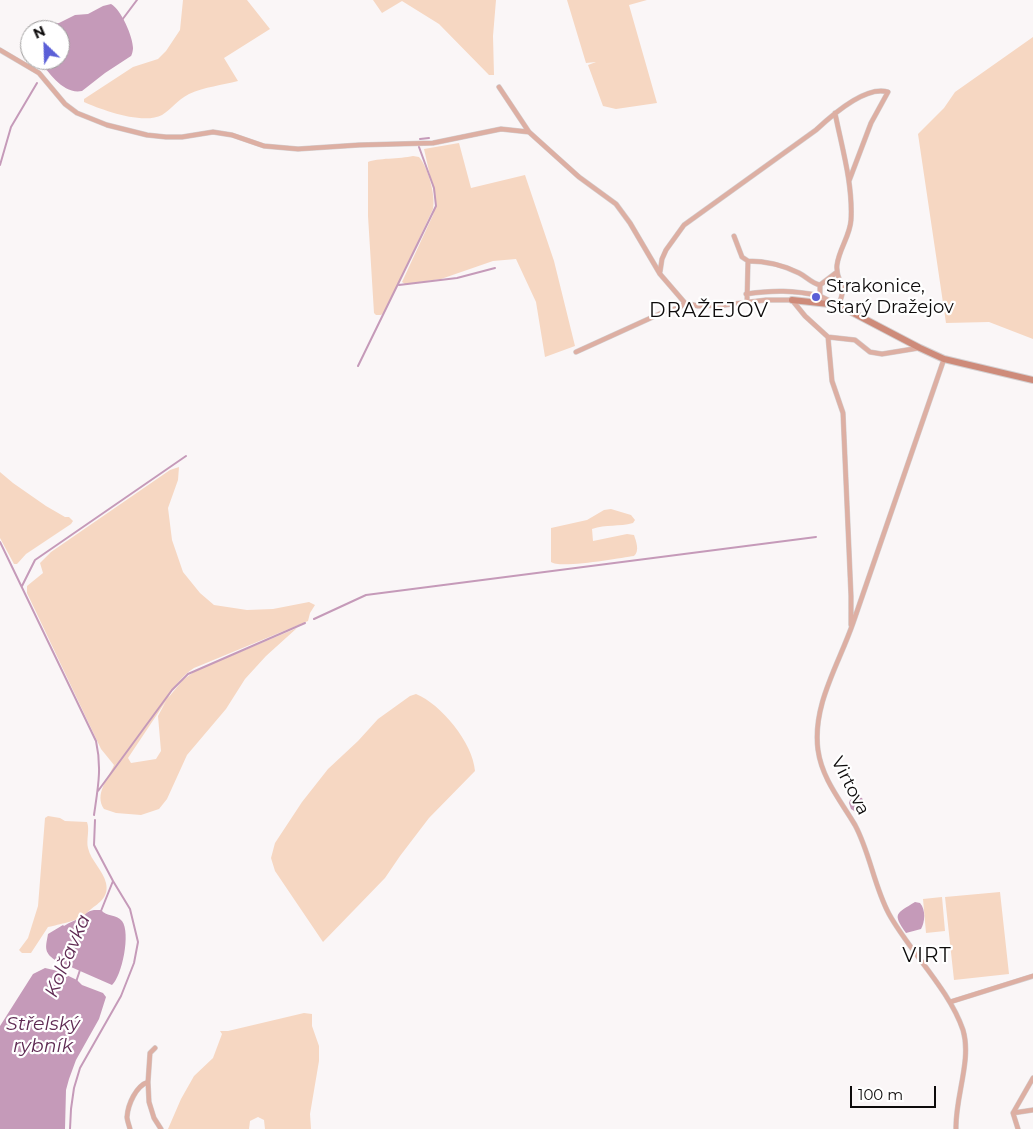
<!DOCTYPE html>
<html>
<head>
<meta charset="utf-8">
<style>
	body { margin:0 }
	#map { position:relative; width:1033px; height:1129px; overflow:hidden; background:#faf6f7; font-family:Montserrat,sans-serif }
	canvas { display:block }
	.north { position:absolute; left:20px; top:20px; width:50px; height:50px; box-sizing:border-box; background:#fff; border:1px solid #9e9d9d; border-radius:50%; rotate:336deg; font-size:14px; font-weight:700; line-height:20px; text-align:center; color:#0d0b0b }
	.north::after { content:''; display:block; margin:auto; width:18px; height:22px; background:#5b5fd7; clip-path:polygon(50% 0,100% 100%,50% 72%,0 100%) }
	.scale { position:absolute; left:850px; top:1086px; width:86px; height:22px; box-sizing:border-box; border:2px solid #0d0b0b; border-top:0; padding-left:6px; font-size:15px; line-height:18px; white-space:nowrap; color:#0d0b0b; -webkit-text-stroke:4px #fff; paint-order:stroke }
</style>
</head>
<body>
<div id="map">
<canvas width="1033" height="1129"></canvas>
<div class="north">N</div>
<div class="scale">100 m</div>
</div>
<script>
const context = document.querySelector('canvas').getContext('2d');
context.lineJoin = 'round';
function paint(path, color) { context.fillStyle = color; context.fill(path, 'evenodd'); }
function trace(path, color, width, dash) { context.strokeStyle = color; context.lineWidth = width; context.lineCap = dash ? 'butt' : 'round'; context.setLineDash(dash || []); context.stroke(path); }
function write(font, color, halo, rows, align = 'center') {
  context.font = font + ' Montserrat,sans-serif'; context.lineWidth = 4.5; context.setLineDash([]); context.textBaseline = 'middle'; context.strokeStyle = halo; context.fillStyle = color; for (const [text, x, y, turn = 0] of rows) {
    context.save(); context.translate(x, y); context.rotate((+turn || 0) * Math.PI / 180); context.textAlign = isNaN(turn) ? turn : align; if (halo) context.strokeText(text, 0, 0); context.fillText(text, 0, 0); context.restore();
  }
}
paint(new Path2D(`
	M183 0H247L270 29 224 58 238 81C222 85 205 87 189 94 177 100 172 109 162 115 143 125 102 110 84 102V99L133 67 158 59 166 51 180 30Z
	M373 0H496L493 36 494 75H489L439 24 402 1 382 13Z
	M567 0H647L629 5 657 103 616 109 603 106 588 65 596 62 586 63Z
	M1033 37V339L989 322 946 323 918 134 944 108 955 92Z
	M459 143 471 188 525 175 554 261 575 346 545 357 536 302 516 259 493 261 441 279 405 284 402 282 433 215 436 202 424 149Z
	M413 156 419 157C428 167 436 196 433 209L385 312 381 315H376L374 313 368 216V162C377 158 400 159 413 156Z
	M179 467 178 480 168 508 172 540 183 572 200 593 214 605 247 610 273 609 309 602 315 605 310 613 308 621 194 668C183 675 174 686 168 698L183 680 195 671 297 628 266 656 245 679 226 709 187 755 167 799 159 809 141 815 116 813 104 809C94 794 108 779 114 765L101 749 27 593V586L43 573 40 563 51 552 170 470ZM166 701 158 716 161 751 156 759 131 763 128 758Z
	M0 472 13 483 46 506 65 517H69L73 521 71 524 26 554 17 564H14L0 538Z
	M611 509 631 515 635 520 633 523C619 527 606 524 592 529L593 541 627 534 634 535C636 541 640 551 634 556 620 558 560 569 551 562V528L587 520 604 510Z
	M416 694C441 704 473 743 475 771L429 818 400 856 385 878 323 942 275 871 271 858 275 843 302 802 328 769 358 741 378 719 410 696Z
	M48 816 60 818 65 821 87 822C90 830 86 840 88 848 91 861 103 870 106 883 109 897 100 902 90 910 87 912 85 916 81 918 77 920 54 926 48 927L31 953H22L19 950 28 938 38 906 45 818Z
	M1000 892 1009 974 954 980 945 897Z
	M942 897 945 931 926 933 923 899Z
	M304 1013 312 1014V1026L319 1046V1061L310 1114 311 1129H265L264 1120 258 1117 250 1121 249 1129H168L181 1099 194 1076 213 1058 222 1034 220 1031H228Z`), '#f6d7c2');
paint(new Path2D(`
	M111 4C121 9 133 37 133 48 133 50 132 55 131 56L105 73 82 91C64 95 49 73 39 60H60V30H31L37 26 59 23 75 15 88 14 103 6Z
	M858 797 862 798 864 802 862 811 859 814 851 809 849 803 850 800Z
	M915 902 920 903C926 910 925 922 921 929L906 933C892 913 896 914 915 902Z
	M94 910H101C107 917 116 914 122 921 131 933 122 976 112 985L55 960C43 952 46 946 48 934L63 925 64 926C70 922 77 920 83 916 87 913 88 911 94 910Z
	M45 968 58 971 77 980 82 985 103 993 106 997 99 1019 76 1060 69 1079 66 1090 65 1129H0V1026L33 974Z`), '#c59ab9');
trace(new Path2D(`
	M122 20 137 0
	M420 139 429 138
	M0 165 11 127 37 83
	M399 285 457 278 495 268
	M358 366 436 206 434 188 419 147
	M0 542 96 741C102 768 98 787 94 815
	M22 586 35 560 186 456
	M314 619 366 595 816 537
	M98 791 172 690 188 674 305 623
	M95 820 94 845 113 881 101 911
	M76 982 80 970
	M70 1129 71 1109 74 1088 80 1068 121 996 134 963 138 942 130 909 113 881`), '#c59ab9', 2);
const street = new Path2D(`
	M0 50 39 73 65 104 77 113 107 125 147 135 166 137H182L213 132 232 135 264 146 298 149 359 145 433 143 501 129 529 132
	M499 87 529 132 579 177 616 204 630 223 660 274 685 303 698 306 725 305 766 300H792L805 316 828 337 832 381 843 413 851 596V625
	M734 236 742 257 748 261
	M660 272 662 259 666 250 684 225 816 130C832 115 866 85 888 92L871 123 849 181
	M746 294C773 290 794 290 820 296V285L837 272
	M820 296 838 305C849 285 835 282 837 265 839 249 850 236 851 220 853 184 842 148 835 113
	M747 301 748 261C766 261 783 265 799 273 807 277 811 283 820 285
	M828 337 855 340 870 352 882 354 919 348
	M576 352 666 311 679 308 685 303
	M944 359C913 447 883 535 853 623 839 664 812 705 818 750 822 779 841 801 855 825 870 853 874 886 889 914 910 952 949 989 963 1030 972 1060 955 1097 956 1129
	M950 1002 1033 976
	M148 1082 149 1102 154 1118 161 1129
	M1013 1113 1033 1110
	M130 1129C129 1125 127 1120 127 1117 128 1104 136 1086 148 1082L150 1053 155 1048
	M1018 1129 1013 1113 1033 1078`);
const secondary = new Path2D(`
	M792 300 838 305 920 348 944 359 1033 380`);
trace(street, '#d4d0d1', 5.5);
trace(secondary, '#d4d0d1', 8);
trace(street, '#ddafa3', 4.5);
trace(secondary, '#ce8b7a', 6);
for (const [x, y, r, color] of [
	[816,297,5,"#5b5fd7"]
]) { const dot = new Path2D(); dot.arc(x, y, r, 0, 2 * Math.PI); context.fillStyle = color; context.fill(dot); trace(dot, '#fff', 2); }
write('18px', '#0d0b0b', '#fff', [
	["Strakonice,",826,287],
	["Starý Dražejov",826,308]
], 'left');
write('18px', '#0d0b0b', '#fff', [
	["Virtova",850,786,63]
]);
write('italic 19px', '#5f2a53', '#fff', [
	["Kolčavka",68,956,-67],
	["Střelský",43,1024],
	["rybník",43,1046]
]);
context.letterSpacing = '1px';
write('20px', '#0d0b0b', '#fff', [
	["DRAŽEJOV",709,311],
	["VIRT",927,956]
]);
context.letterSpacing = '0px';
</script>
</body>
</html>
